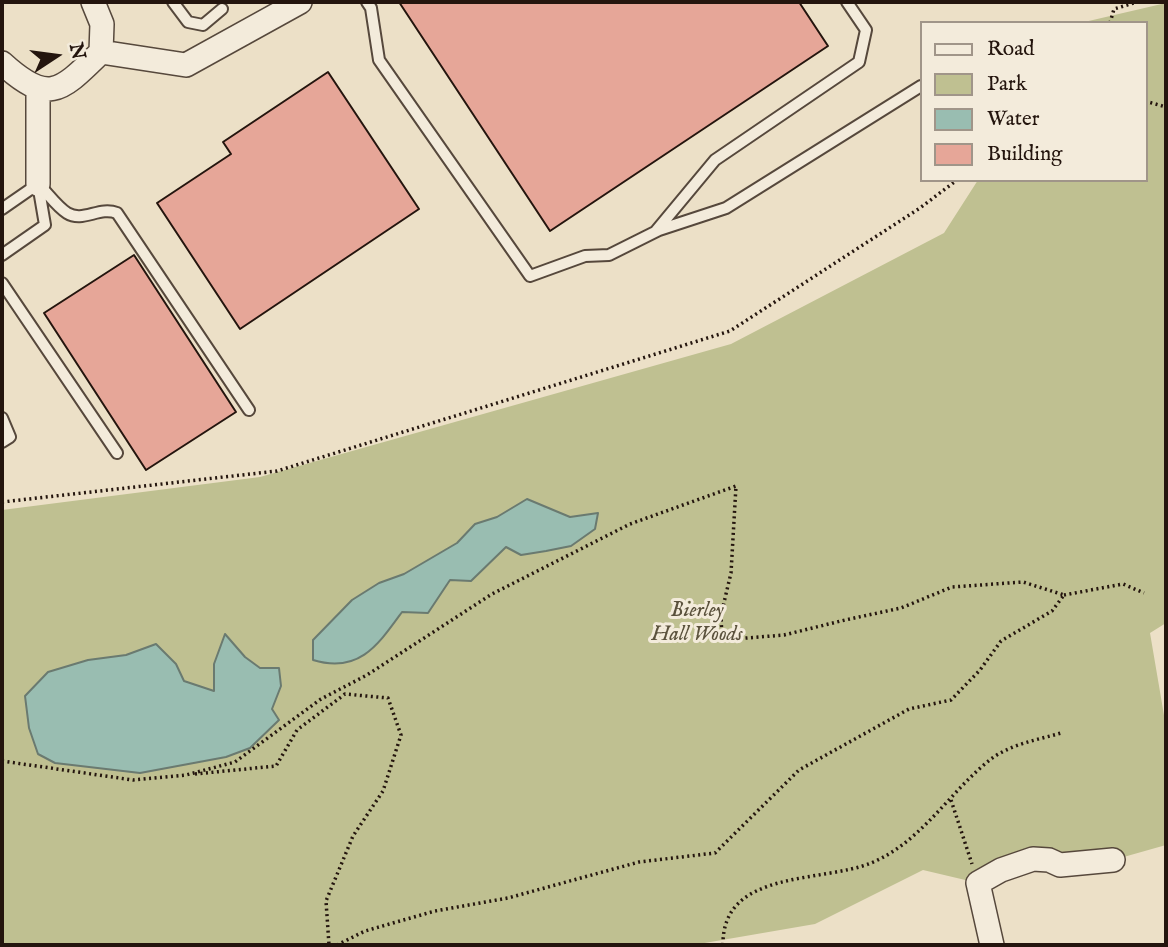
<!DOCTYPE html>
<html>
<head>
<meta charset="utf-8">
<style>
	body { margin:0 }
	#map { position:relative; width:1168px; height:947px; overflow:hidden; background:#ece0c7; font-family:"IM FELL English",serif }
	canvas { display:block }
	.frame { position:absolute; inset:0; border:4px solid #24150e; pointer-events:none }
	.legend { position:absolute; left:920px; top:21px; width:228px; height:161px; box-sizing:border-box; background:#f3ebdb; border:2px solid #a09589; margin:0; padding:9px 12px; list-style:none; font-size:21px; color:#24150e }
	.legend li { display:flex; align-items:center; gap:14px; height:35px }
	.legend b { width:35px; border:2px solid #a09589 }
	.north { position:absolute; left:21px; top:21px; width:70px; height:70px; -webkit-text-stroke:5px #f3ebdb; paint-order:stroke; rotate:77deg; font-size:19px; font-weight:700; line-height:28px; text-align:center; color:#24150e }
	.north::after { content:''; display:block; margin:auto; width:24px; height:32px; background:#24150e; clip-path:polygon(50% 0,100% 100%,50% 72%,0 100%) }
</style>
</head>
<body>
<div id="map">
<canvas width="1168" height="947"></canvas>
<div class="frame"></div>
<ul class="legend">
<li><b style="height:9px;background:#f3ebdb"></b>Road</li>
<li><b style="height:19px;background:#bfc091"></b>Park</li>
<li><b style="height:19px;background:#99bdb1"></b>Water</li>
<li><b style="height:19px;background:#e6a698"></b>Building</li>
</ul>
<div class="north">N</div>
</div>
<script>
const context = document.querySelector('canvas').getContext('2d');
context.lineJoin = 'round';
function paint(path, color) { context.fillStyle = color; context.fill(path, 'evenodd'); }
function trace(path, color, width, dash) { context.strokeStyle = color; context.lineWidth = width; context.lineCap = dash ? 'butt' : 'round'; context.setLineDash(dash || []); context.stroke(path); }
function write(font, color, halo, rows, align = 'center') {
  context.font = font + ' "IM FELL English",serif'; context.lineWidth = 6; context.setLineDash([]); context.textBaseline = 'middle'; context.strokeStyle = halo; context.fillStyle = color; for (const [text, x, y, turn = 0] of rows) {
    context.save(); context.translate(x, y); context.rotate((+turn || 0) * Math.PI / 180); context.textAlign = isNaN(turn) ? turn : align; if (halo) context.strokeText(text, 0, 0); context.fillText(text, 0, 0); context.restore();
  }
}
paint(new Path2D(`
	M1166 3V623L1150 633 1166 727V845L1113 860 1060 865 978 883 923 870 815 924 693 945H2V510L260 477 731 344 944 233 978 180H1145V23H1080Z`), '#bfc091');
const water = new Path2D(`
	M527 499 570 517 598 513 595 529 571 546 546 551 521 555 506 547 471 581 450 580 428 613 402 612C378 645 359 674 313 660V640L352 600 379 583 404 574 457 543 475 524 497 517Z
	M225 634 245 657 260 668H279L281 686 272 709 279 720 250 748 226 757 140 773 55 763 38 754 29 728 25 696 48 672 88 660 126 655 156 644 176 664 184 681 214 691V664Z`);
paint(water, '#99bdb1');
trace(water, '#6a7a70', 2);
const building = new Path2D(`
	M399 2H799L828 46 550 231Z
	M328 72 419 209 240 329 157 203 231 154 223 142Z
	M134 255 236 412 146 470 44 313Z`);
paint(building, '#e6a698');
trace(building, '#24150e', 2);
const service = new Path2D(`
	M173 2 188 22 203 25 222 9
	M367 2 371 8 379 60 530 276 585 256 609 255 659 230 726 208 921 86
	M38 184C47 192 56 206 67 213 83 223 99 206 117 213L249 410
	M2 209 38 184
	M656 231 715 160 859 62 866 30 847 2
	M2 255 45 225 38 184
	M2 283 117 453
	M2 418 10 437 2 442`);
const minor = new Path2D(`
	M101 52 186 65 300 2
	M2 63C49 106 61 91 101 52L102 24 93 2
	M38 184V89
	M992 945 978 883 1001 870 1033 859 1049 860 1060 865 1113 860`);
trace(service, '#56483c', 14);
trace(minor, '#56483c', 26);
trace(new Path2D(`
	M1110 23 1114 9 1137 2
	M1145 101 1166 107
	M2 502 277 471 730 331 920 208 957 180
	M1064 595 1123 584 1144 593
	M2 761 133 780 186 775 235 762 321 699 367 675 492 594 630 524 736 486 731 573 721 615 722 640 784 635 845 620 901 608 952 587 1023 582 1064 595 1052 611 1001 641 980 670 951 700 909 709 799 770 715 853 639 862 508 898 435 911 365 931 337 945
	M195 774 276 766 297 730 345 694 388 698 401 735 383 791 353 836 326 901 329 945
	M951 800 972 864
	M723 945C722 869 822 883 871 863 922 842 950 791 991 759 1011 744 1037 740 1061 733`), '#24150e', 3.5, [2, 3.5]);
trace(service, '#f3ebdb', 10);
trace(minor, '#f3ebdb', 23);
write('italic 21px', '#5a513c', '#f3ebdb', [
	["Bierley",697,612],
	["Hall Woods",697,636]
]);
</script>
</body>
</html>
